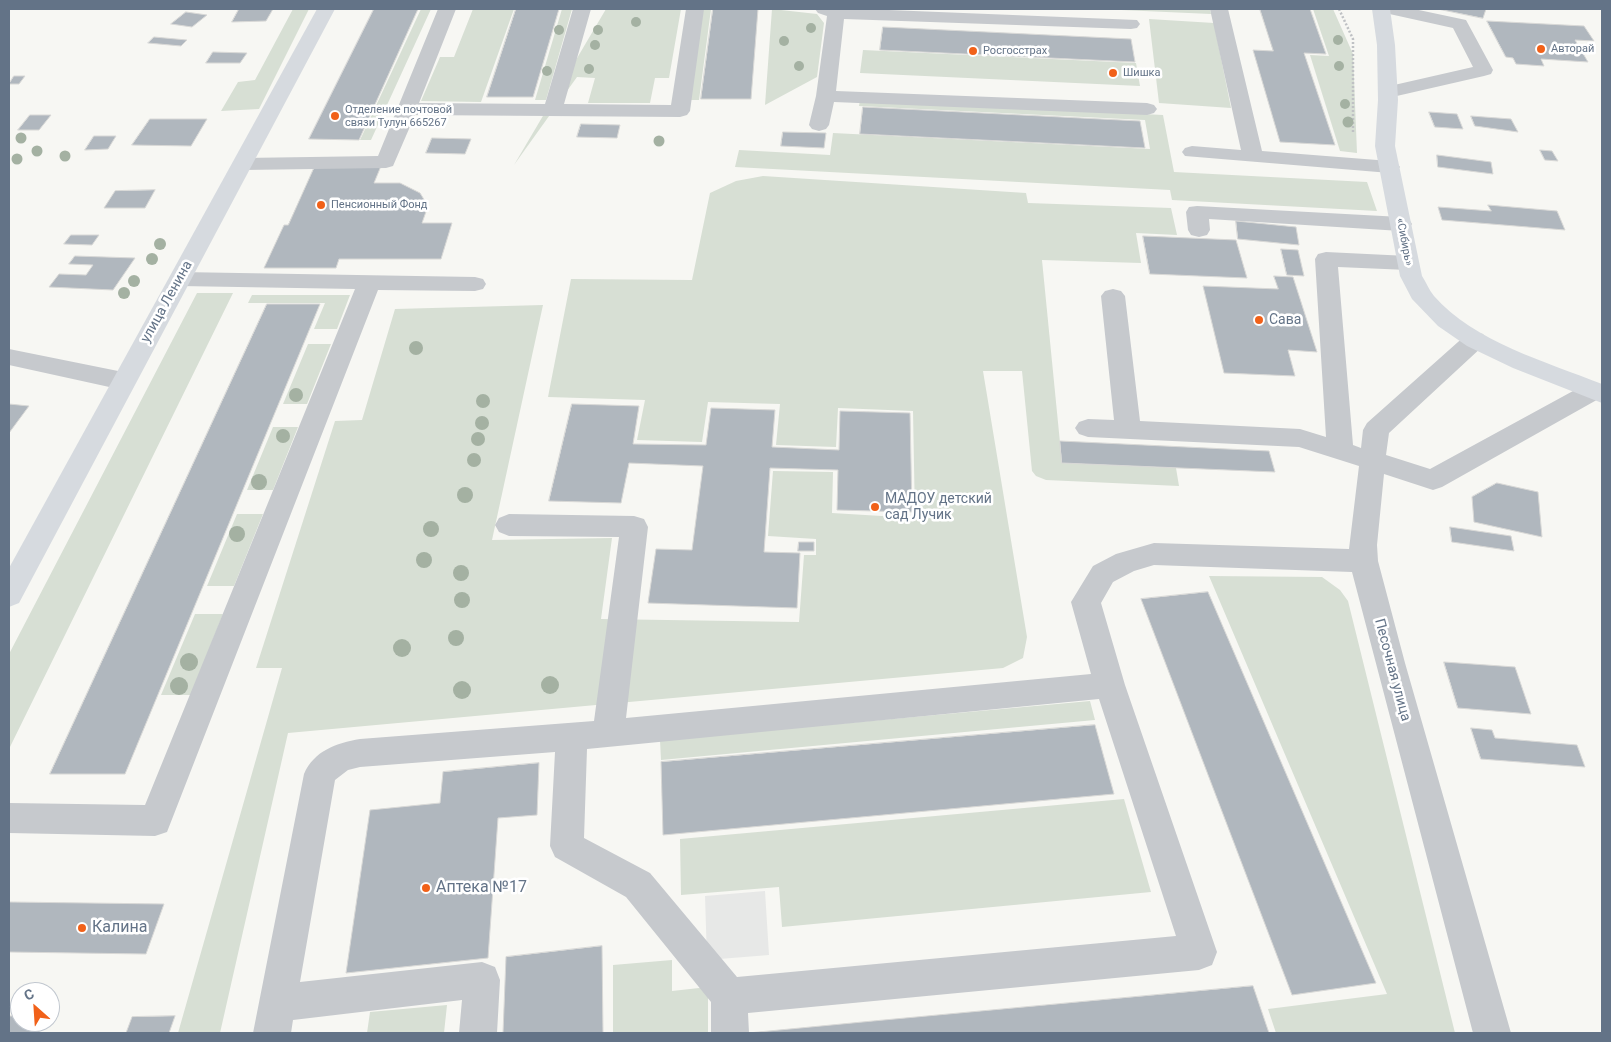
<!DOCTYPE html>
<html>
<head>
<meta charset="utf-8">
<style>
	body { margin:0 }
	#map { position:relative; width:1611px; height:1042px; overflow:hidden; background:#f7f7f3; font-family:Roboto,sans-serif }
	canvas { display:block }
	.frame { position:absolute; inset:0; border:10px solid #637387; pointer-events:none }
	.north { position:absolute; left:10px; top:982px; width:50px; height:50px; box-sizing:border-box; background:#fff; border:1px solid #c1c7cf; border-radius:50%; rotate:334deg; font-size:14px; font-weight:700; line-height:20px; text-align:center; color:#637387 }
	.north::after { content:''; display:block; margin:auto; width:18px; height:22px; background:#f16119; clip-path:polygon(50% 0,100% 100%,50% 72%,0 100%) }
</style>
</head>
<body>
<div id="map">
<canvas width="1611" height="1042"></canvas>
<div class="frame"></div>
<div class="north">С</div>
</div>
<script>
const context = document.querySelector('canvas').getContext('2d');
context.lineJoin = 'round';
function paint(path, color) { context.fillStyle = color; context.fill(path, 'evenodd'); }
function trace(path, color, width, dash) { context.strokeStyle = color; context.lineWidth = width; context.lineCap = dash ? 'butt' : 'round'; context.setLineDash(dash || []); context.stroke(path); }
function write(font, color, halo, rows, align = 'center') {
  context.font = font + ' Roboto,sans-serif'; context.lineWidth = 5; context.setLineDash([]); context.textBaseline = 'middle'; context.strokeStyle = halo; context.fillStyle = color; for (const [text, x, y, turn = 0] of rows) {
    context.save(); context.translate(x, y); context.rotate((+turn || 0) * Math.PI / 180); context.textAlign = isNaN(turn) ? turn : align; if (halo) context.strokeText(text, 0, 0); context.fillText(text, 0, 0); context.restore();
  }
}
paint(new Path2D(`
	M765 891 769 955 707 960 705 896Z`), '#e7e8e7');
paint(new Path2D(`
	M293 9H309L259 109 221 111 238 82 255 80Z
	M421 9H431L371 140H360Z
	M473 9H514L481 102 421 101 440 57H454Z
	M562 9H572L546 100H535Z
	M606 9H681L669 78H655L650 103H588L595 78 577 77 514 165Z
	M701 9H711L699 100H688Z
	M772 9 817 14 824 23 817 77 765 105Z
	M1099 9H1210L1211 14Z
	M1313 9H1333L1353 54 1357 153 1340 151 1310 55 1329 56Z
	M1149 19 1214 23 1231 108 1159 103Z
	M863 50 1136 63 1140 86 860 73Z
	M860 100 1163 115 1174 172 1367 182 1377 211 1172 200 1170 190 735 167 739 150 830 155 833 133 1150 149 1145 120 859 106Z
	M763 176 1026 193 1028 203 1171 208 1177 235 1136 233 1141 263 1042 260 1062 463 1176 468 1179 486 1046 480 1036 476 1032 471 1022 371H983L1027 637 1023 658 1003 668 288 733 220 1033H178L282 668H256L335 421 362 420 395 309 543 305 492 540 612 538 601 619 799 622 804 555H816V539L768 536 773 471 833 472 832 513 915 518 913 411 838 408 836 447 776 445 780 404 708 402 702 442 637 440 645 400 548 397 571 279 692 280 710 193 736 181Z
	M197 293H233L9 749V654Z
	M252 295H350L337 329H314L325 303H248Z
	M308 344H331L307 404H283Z
	M273 427H298L273 490H247Z
	M237 514H263L234 586H207Z
	M1209 576 1322 577 1340 590 1348 601 1455 1033H1276L1268 1009 1387 994Z
	M195 614H223L191 695H161Z
	M1090 701 1095 720 661 760 660 740Z
	M1124 799 1151 892 782 927 779 887 681 895 680 839Z
	M672 960V991L708 987V1033H613V965Z
	M447 1005 444 1033H367L370 1012Z`), '#d7dfd4');
const building = new Path2D(`
	M239 9H273L266 21 232 22Z
	M374 9H418L359 140 309 139Z
	M516 9H559L533 97H487Z
	M713 9H758L751 99H701Z
	M1260 9H1310L1326 54 1304 53 1335 145 1280 142 1253 50 1273 51Z
	M1438 9H1486L1483 18Z
	M186 12 207 15 192 27 171 24Z
	M1487 21 1584 26 1594 41 1575 40 1588 62 1541 59 1544 66 1516 64 1513 58 1506 57Z
	M883 27 1131 39 1135 62 880 50Z
	M154 37 187 40 181 46 148 43Z
	M213 52 247 53 240 63H206Z
	M14 76H25L19 84H9Z
	M863 107 1140 121 1145 148 860 134Z
	M1429 112 1457 114 1463 129 1435 127Z
	M30 115H51L39 130H18Z
	M1471 116 1511 119 1518 132 1475 126Z
	M150 119H207L191 146 132 145Z
	M581 124 620 125 617 138 577 137Z
	M783 132 826 133 824 148 781 146Z
	M94 136H116L108 149 85 150Z
	M432 138 471 139 465 154 426 153Z
	M1540 150 1552 151 1558 161 1545 160Z
	M1437 155 1491 162 1493 174 1438 167Z
	M315 166H381L374 183H400L420 193 428 206 422 223H452L441 259H339L336 268H264L284 225H288Z
	M155 190 145 208H104L115 191Z
	M1488 205 1557 211 1565 230 1442 220 1438 207 1491 211Z
	M1236 221 1296 227 1299 245 1238 239Z
	M71 235H99L92 245 64 244Z
	M1143 236 1236 240 1247 278 1150 274Z
	M1281 249 1298 250 1304 276 1287 275Z
	M75 256 135 258 113 290 49 287 59 274 86 275 93 265 69 264Z
	M1274 276 1293 277 1317 352 1288 350 1295 376 1224 373 1203 286 1278 289Z
	M267 304H320L125 774H50Z
	M9 404 29 406 9 433Z
	M572 404 639 406 633 444 706 445 711 408 775 410 772 447 839 450 840 411 910 413 912 512 837 510 838 470 770 468 764 552 800 553 797 608 648 603 656 549 692 550 703 466 629 463 621 503 549 501Z
	M1060 441 1269 451 1275 472 1062 463Z
	M1497 483 1538 492 1542 537 1474 522 1472 497Z
	M1450 527 1511 536 1514 551 1452 542Z
	M799 542H814V551H798Z
	M1208 592 1376 983 1292 995 1141 599Z
	M1444 662 1515 667 1531 714 1458 708Z
	M1095 725 1114 794 663 835 661 762Z
	M1471 728 1492 730 1495 738 1577 745 1585 767 1481 759Z
	M539 763 537 815 498 818 488 958 346 973 370 810 440 803 443 772Z
	M9 902 164 904 146 954 9 952Z
	M602 946 603 1033H503L506 957Z
	M1253 986 1269 1033H748L873 1021Z
	M9 1016H20V1022H43L39 1033H9Z
	M175 1016 169 1033H126L132 1017Z`);
paint(building, '#b0b7be');
trace(building, '#d8d8d6', 1);
trace(new Path2D(`
	M1339 9 1353 39V134`), '#bfc1c4', 2.5, [2, 2]);
paint(new Path2D(`
	M438 9H456L419 103 545 104 573 9H591L564 104 671 105 686 9H704L690 111 687 115 680 117 415 115 393 166 386 168 243 170 236 168 233 164 236 160 243 158 378 156Z
	M815 9H864L1137 20 1140 24 1137 28 1131 29 844 19 836 91 1147 103 1154 105 1157 109 1154 113 1147 115 834 102 829 125 826 129 819 131 812 129 809 125 816 96 827 16 818 13Z
	M1210 9H1228L1262 151 1390 161 1397 163 1400 167 1397 171 1390 173 1185 156 1182 152 1185 148 1192 146 1241 150Z
	M1382 9H1414L1466 20 1493 70 1491 74 1484 76 1388 98 1381 96 1378 92 1381 88 1473 67 1453 28 1385 13Z
	M1197 206 1401 217 1409 219 1412 224 1409 229 1401 231 1209 219 1210 230 1207 235 1199 237 1191 235 1188 230 1186 212 1189 207Z
	M1326 252 1408 256 1416 258 1419 263 1416 268 1408 270 1338 267 1353 445 1361 448 1363 430 1367 423 1467 334 1475 332 1483 334 1487 340 1483 346 1389 433 1386 455 1430 469 1584 385 1593 382 1602 386V397L1442 487 1433 490 1384 474 1377 545 1378 561 1405 663 1511 1033H1473L1352 572 1154 565 1134 571 1113 582 1101 603 1125 685 1217 952 1212 965 1199 970 748 1013 749 1033H711V1002L626 897 555 857 550 846 555 752 360 767 348 770 335 780 300 982 482 962 495 967 500 980 497 1033H459L462 1000 293 1020 291 1033H253L304 774C314 751 336 743 360 739L594 721 619 537 509 536 499 532 495 525 499 518 509 514 634 516 644 519 648 527 626 718 1091 674 1071 602 1093 566 1116 554 1154 543 1349 549 1359 466 1299 447 1088 437 1079 434 1075 428 1079 422 1088 419 1114 420 1101 296 1105 291 1113 289 1121 291 1125 296 1140 421 1300 429 1326 437 1315 259 1318 254ZM1099 699 1176 936 737 977 650 873 584 838 587 749Z
	M180 272 475 277 483 279 486 284 483 289 475 291 378 290 167 832 155 836 9 833V803L145 805 355 289 180 286 172 284 169 279 172 274Z
	M9 349 123 372 132 375 135 381 132 387 123 390 9 365Z`), '#c6c9cd');
paint(new Path2D(`
	M317 9H335L19 603 9 607V568Z`), '#d6dadf');
paint(new Path2D(`
	M1372 9H1390L1395 45 1398 100 1395 146 1422 276C1426 282 1429 290 1434 296 1474 342 1547 362 1602 384V403L1513 368 1467 346 1438 326 1412 299 1400 276 1375 146 1378 100 1377 45Z`), '#d6dadf');
context.fillStyle = '#a4b1a2';
for (const [x, y, r] of [
	[636,22,5],
	[811,28,5],
	[559,30,5],
	[598,30,5],
	[1338,40,5],
	[784,41,5],
	[595,45,5],
	[799,66,5],
	[1339,66,5],
	[589,69,5],
	[547,71,5],
	[1345,104,5],
	[1348,122,5.5],
	[21,138,5.5],
	[659,141,5.5],
	[37,151,5.5],
	[65,156,5.5],
	[17,159,5.5],
	[160,244,6],
	[152,259,6],
	[134,281,6],
	[124,293,6],
	[416,348,7],
	[296,395,7],
	[483,401,7],
	[482,423,7],
	[283,436,7],
	[478,439,7],
	[474,460,7],
	[259,482,8],
	[465,495,8],
	[431,529,8],
	[237,534,8],
	[424,560,8],
	[461,573,8],
	[462,600,8],
	[456,638,8],
	[402,648,9],
	[189,662,9],
	[550,685,9],
	[179,686,9],
	[462,690,9]
]) { context.beginPath(); context.arc(x, y, r, 0, 2 * Math.PI); context.fill(); }
for (const [x, y, r, color] of [
	[1541,49,5,"#f16119"],
	[973,51,5,"#f16119"],
	[1113,73,5,"#f16119"],
	[335,116,5,"#f16119"],
	[321,205,5,"#f16119"],
	[1259,320,5,"#f16119"],
	[875,507,5,"#f16119"],
	[426,888,5,"#f16119"],
	[82,928,5,"#f16119"]
]) { const dot = new Path2D(); dot.arc(x, y, r, 0, 2 * Math.PI); context.fillStyle = color; context.fill(dot); trace(dot, '#fff', 2); }
write('11px', '#637387', '#fff', [
	["Авторай",1551,49],
	["Росгосстрах",983,51],
	["Шишка",1123,73],
	["Отделение почтовой",345,110],
	["связи Тулун 665267",345,123],
	["Пенсионный Фонд",331,205]
], 'left');
write('11px', '#637387', '#fff', [
	["«Сибирь»",1404,242,79]
]);
write('14px', '#637387', '#fff', [
	["улица Ленина",167,302,-61],
	["Песочная улица",1392,670,75]
]);
write('14px', '#637387', '#fff', [
	["Сава",1269,320],
	["МАДОУ детский",885,499],
	["сад Лучик",885,515]
], 'left');
write('16px', '#637387', '#fff', [
	["Аптека №17",436,888],
	["Калина",92,928]
], 'left');
</script>
</body>
</html>
